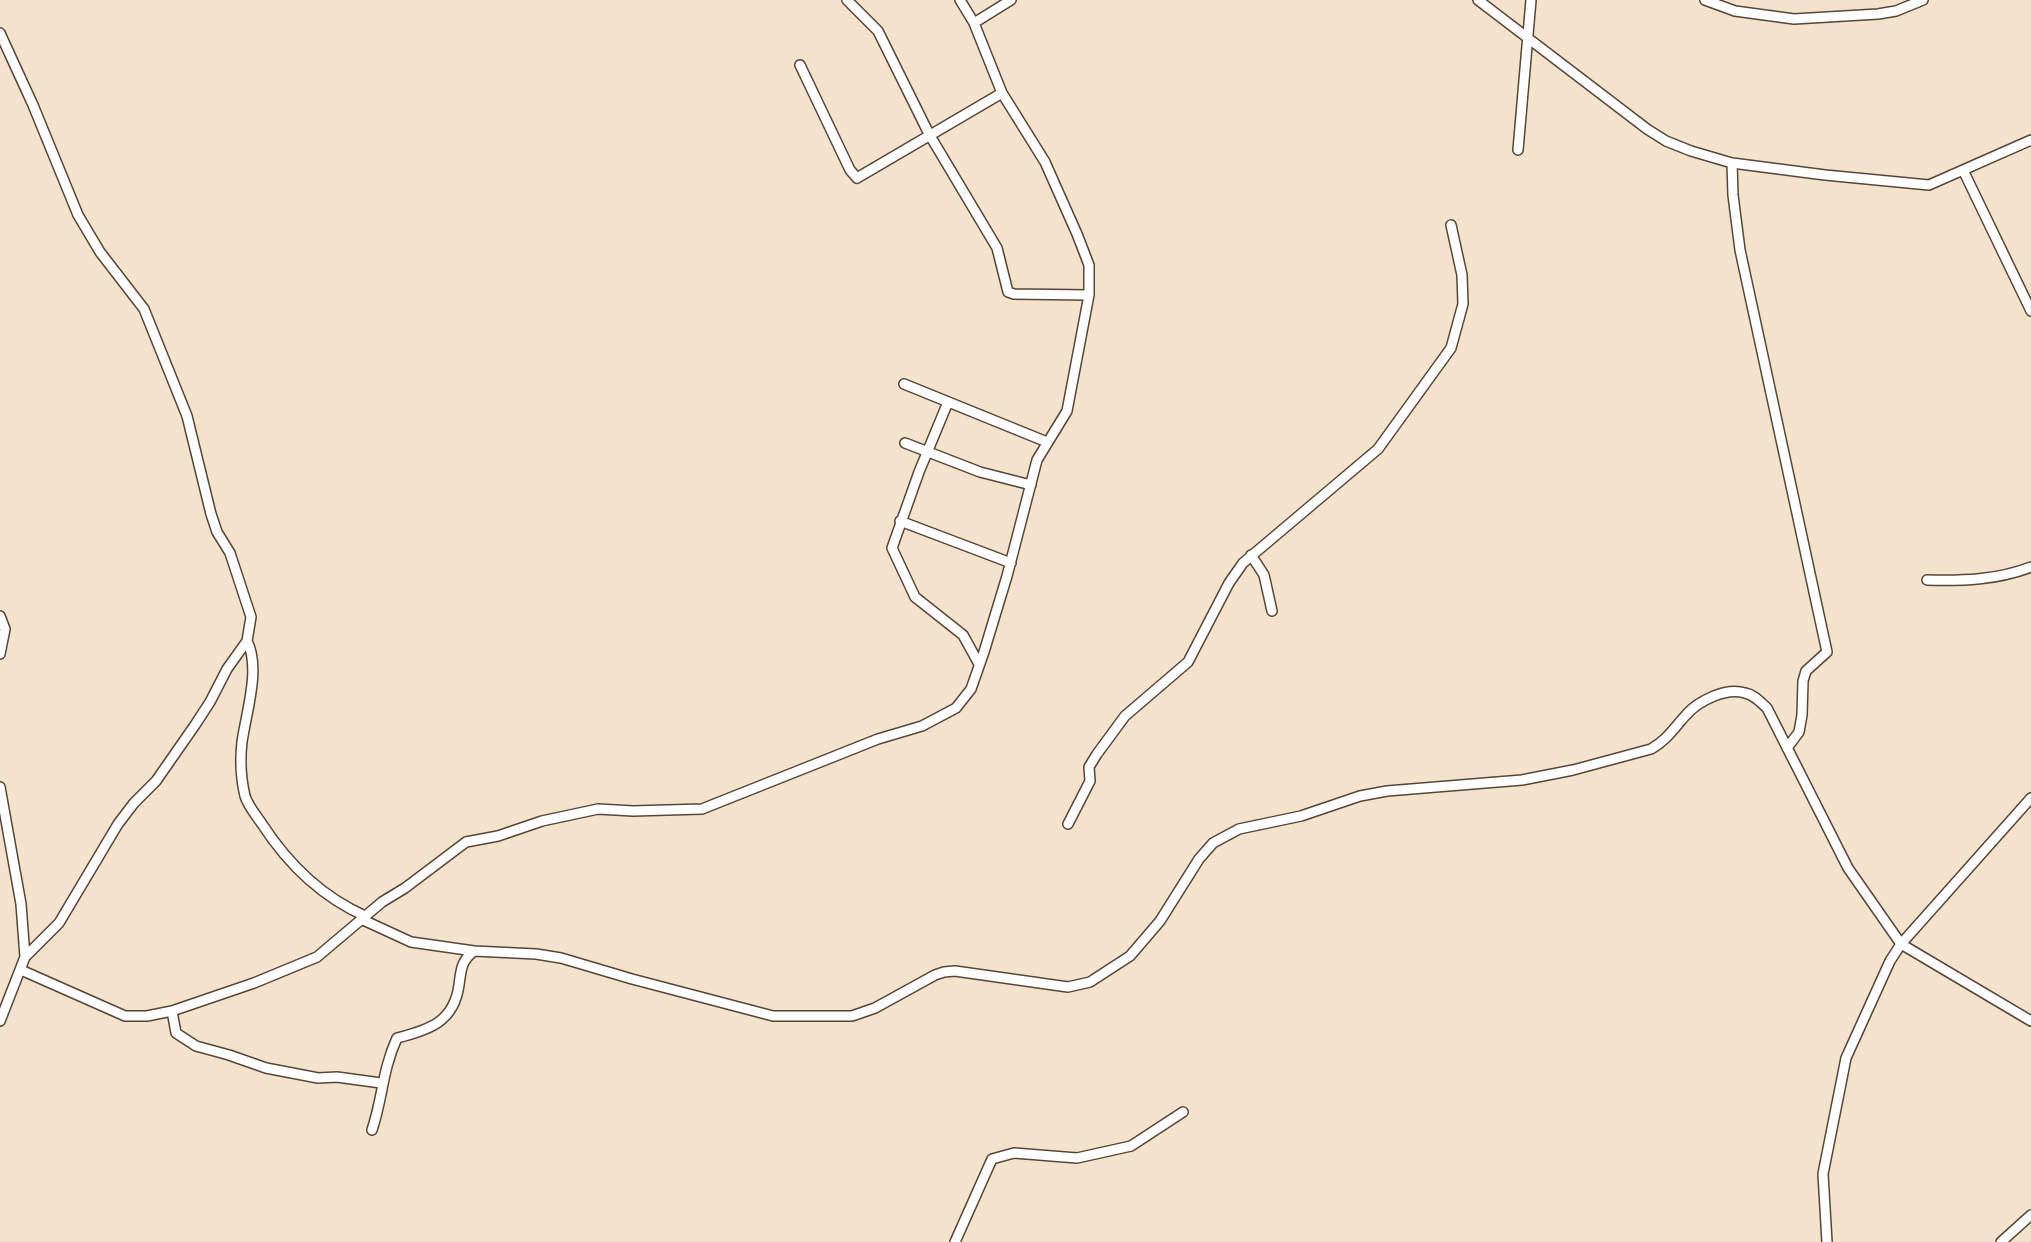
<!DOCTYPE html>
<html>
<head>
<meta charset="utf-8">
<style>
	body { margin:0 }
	canvas { display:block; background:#f3e3cc }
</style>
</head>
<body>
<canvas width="2031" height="1242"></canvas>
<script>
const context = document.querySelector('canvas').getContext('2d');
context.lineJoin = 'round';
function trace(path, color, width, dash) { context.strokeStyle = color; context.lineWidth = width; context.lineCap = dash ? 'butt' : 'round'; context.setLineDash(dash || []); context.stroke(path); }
const street = new Path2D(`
	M847 0 878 31 929 134 997 248 1008 292 1014 294 1089 295
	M960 0 974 23
	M1478 0 1647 129 1666 141 1691 151 1732 163 1825 175 1929 185 2031 140
	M1705 0 1735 11 1794 19 1878 14 1896 11 1923 0
	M0 33 33 105 78 215 100 252 144 309 187 416 211 514 217 532 230 553 251 617 247 641 227 669 210 702 195 725 156 781 134 803 118 824 59 923 25 957
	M800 65 850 170 857 178 1002 93
	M1518 150 1531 0
	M1732 163 1733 195 1740 250 1827 652 1806 671 1803 681 1802 715 1799 732 1787 748
	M1963 170 2031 311
	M904 384 1047 442
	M948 402 919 472 892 548 915 597 963 635 979 664
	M905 443 980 472 1031 485
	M900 521 1011 563
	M1251 555 1264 575 1272 611
	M1927 580C1963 581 1997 580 2031 567
	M0 616 5 629 0 654
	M247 641C261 668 246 713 242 742 240 759 241 779 245 796 248 806 256 815 262 824 288 864 320 896 365 916
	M0 787 21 904 25 957 0 1021
	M1068 824 1090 781 1089 767 1097 754 1125 716 1188 662 1229 583 1243 563 1378 449 1451 348 1463 304 1462 275 1451 225
	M361 919 411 942 474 951 536 954 561 958 632 979 773 1016H852L875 1008 935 975 944 972 955 971 1068 987 1090 982 1130 956 1160 921 1199 859 1213 843 1239 829 1301 816 1360 796 1387 791 1522 780 1573 770 1651 749C1667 740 1674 728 1686 715 1698 701 1726 687 1745 693 1755 695 1760 702 1767 708L1848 868 1901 944 2031 1021
	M21 970 125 1016H147L172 1011 254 983 317 957 382 902 405 888 466 842 498 836 542 821 598 809 633 811 702 809 878 739 922 726 956 708 971 689 984 652 1007 576 1037 460 1067 411 1089 295V265L1077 234 1045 162 1002 93 974 23 1011 0
	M172 1011 176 1033 196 1046 229 1055 266 1068 318 1078 337 1077 381 1083
	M372 1130C383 1097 382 1071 397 1038 429 1030 454 1022 459 985 461 970 461 961 474 951
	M955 1242 992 1159 1014 1153 1077 1158 1131 1146 1183 1112
	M1827 1242 1823 1174 1846 1058 1890 961 1901 944 2031 798
	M2001 1242 2031 1215`);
trace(street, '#574638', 12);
trace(street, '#fff', 9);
</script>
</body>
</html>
